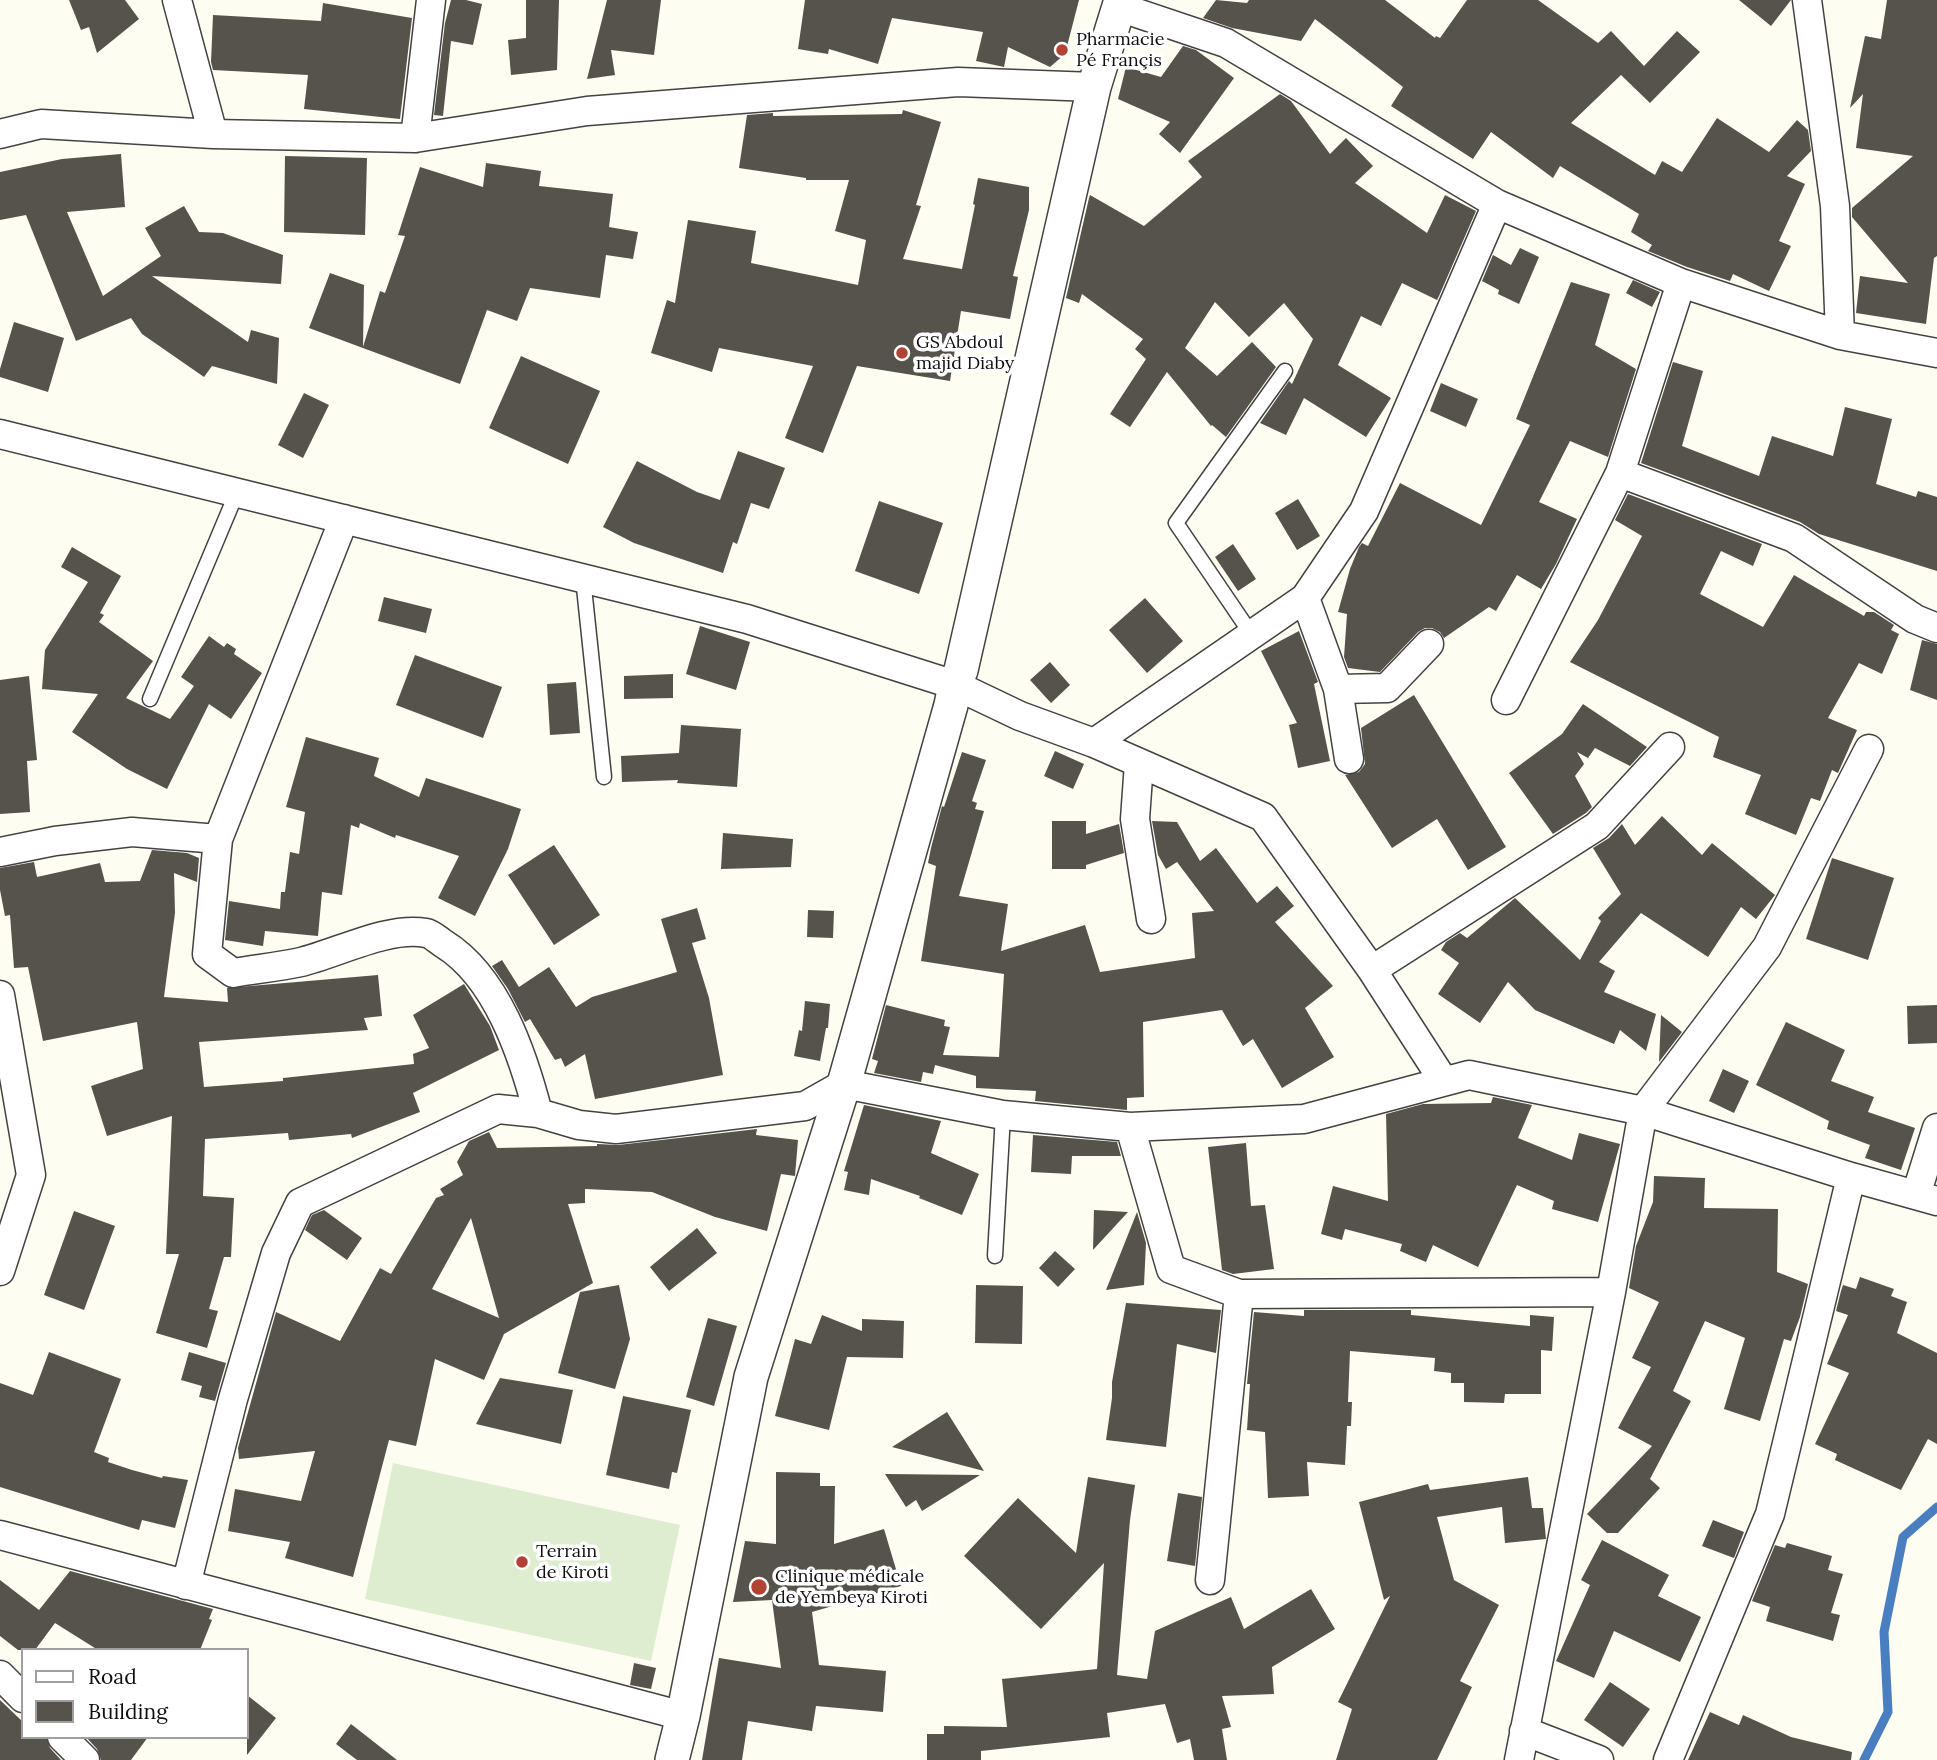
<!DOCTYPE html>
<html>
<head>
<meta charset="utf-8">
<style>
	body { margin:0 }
	#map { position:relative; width:1937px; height:1760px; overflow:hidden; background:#fefdf2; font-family:Lora,serif }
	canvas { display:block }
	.legend { position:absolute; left:21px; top:1648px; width:228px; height:91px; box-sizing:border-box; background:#fff; border:2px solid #9f9f9f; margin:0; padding:9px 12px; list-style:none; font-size:21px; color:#0f0f0f }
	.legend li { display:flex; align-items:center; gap:14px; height:35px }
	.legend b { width:35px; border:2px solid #9f9f9f }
</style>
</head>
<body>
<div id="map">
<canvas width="1937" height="1760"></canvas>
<ul class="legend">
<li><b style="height:9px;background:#fff"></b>Road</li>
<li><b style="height:19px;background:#56524c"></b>Building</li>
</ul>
</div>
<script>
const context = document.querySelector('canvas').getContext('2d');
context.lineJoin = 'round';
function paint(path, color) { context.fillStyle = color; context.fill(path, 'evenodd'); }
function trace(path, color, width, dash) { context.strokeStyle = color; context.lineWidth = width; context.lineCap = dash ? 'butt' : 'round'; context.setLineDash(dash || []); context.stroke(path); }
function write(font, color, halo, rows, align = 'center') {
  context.font = font + ' Lora,serif'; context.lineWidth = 7; context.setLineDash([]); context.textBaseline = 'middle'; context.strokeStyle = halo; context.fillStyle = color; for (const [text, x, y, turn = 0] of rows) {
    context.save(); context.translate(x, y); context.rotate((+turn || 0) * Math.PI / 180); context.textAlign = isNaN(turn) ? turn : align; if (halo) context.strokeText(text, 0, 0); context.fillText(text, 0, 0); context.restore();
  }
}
paint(new Path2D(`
	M393 1463 680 1525 651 1661 365 1599Z`), '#deedcf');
trace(new Path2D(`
	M1864 1760 1888 1712 1884 1632 1903 1537 1937 1507`), '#497ec0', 9);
paint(new Path2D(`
	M69 0H125L139 19 97 53 89 27 81 30Z
	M451 0H466L482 4 473 45 451 41 443 116 434 115 445 23Z
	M526 0H559L557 70 511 75 508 40 526 38Z
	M607 0H661L654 55 611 50 615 75 587 79Z
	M805 0H1079L1065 54 1050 67 1008 47 1004 67 976 61 983 32 892 18 878 64 829 49 828 54 798 49Z
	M1216 0 1247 3 1249 0H1385L1435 38 1436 36 1440 38 1467 0H1538L1598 43 1611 31 1644 66 1677 31 1700 52 1650 103 1621 75 1571 123 1655 175 1662 161 1682 172 1717 118 1769 152 1797 120 1808 130 1811 151 1787 176 1805 184 1779 241 1791 246 1769 291 1733 274 1730 281 1687 267 1648 251 1652 245 1631 232 1639 214 1560 166 1553 178 1491 132 1473 159 1391 106 1403 87 1315 19 1301 41 1232 28 1203 18Z
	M1739 0H1791L1771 26Z
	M1887 0H1937V256L1934 258 1926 324 1856 313 1860 276 1908 283 1852 217V208L1913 156 1856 148 1863 94 1850 108 1865 36 1881 39Z
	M323 3 412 18 400 119 304 109 308 75 213 70 211 62 213 15 321 21Z
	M1183 46 1196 50 1234 78 1180 153 1159 134 1170 122 1118 99 1126 67 1161 77Z
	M1280 94 1291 101 1330 154 1346 138 1373 166 1355 183 1427 233 1445 195 1476 211 1439 296 1437 300 1402 283 1381 326 1361 316 1338 365 1391 398 1366 437 1304 398 1286 435 1260 423 1289 381 1292 384 1313 339 1284 303 1249 337 1215 302 1185 348 1217 376 1252 342 1276 367 1226 437 1212 425 1211 426 1167 372 1130 427 1110 414 1146 359 1135 349 1143 339 1082 294 1079 303 1066 298 1089 198 1090 195 1144 226 1202 177 1188 161Z
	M903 110 941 122 916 205 921 206 903 259 962 269 975 205 973 204 978 178 1029 187V210L1013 276 1018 277 1010 319 961 311 950 381 857 366 823 453 785 438 813 366 719 348 712 372 651 353 667 300 675 303 688 220 756 231 751 263 858 285 866 240 835 231 849 180H806V178L739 168 747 115 773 113V116L902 114Z
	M121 154 125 207 67 212 103 296 161 256 145 228 184 206 199 232 223 233 283 255 281 284 152 276 248 342 251 330 279 338 277 384 212 366 204 377 142 334 131 318 76 341 26 215 0 220V172L62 159Z
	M285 156 367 158 365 235 284 232Z
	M486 163 541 171 539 186 613 194 609 227 638 232 633 259 606 255 600 298 530 288 517 321 487 310 460 384 309 328 330 273 364 285 363 347 380 291 385 293 405 236 398 235 420 167 483 187Z
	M1520 248 1539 257 1519 304 1498 294 1499 290 1482 281 1493 255 1511 265Z
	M1633 280 1660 292 1652 307 1626 293Z
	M1571 282 1610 294 1595 345 1636 369 1608 457 1570 441 1539 502 1577 519 1556 564 1541 589 1517 575 1496 611 1489 607 1444 638 1440 632 1432 628H1425L1418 632 1380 672 1348 668 1344 657 1347 614 1338 612 1350 569 1359 547 1362 543 1368 546 1400 483 1481 525 1530 425 1516 419Z
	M14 322 64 338 48 392 0 377V369Z
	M521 356 600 391 568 464 489 428Z
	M1673 362 1703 371 1682 446 1759 476 1772 436 1833 456 1845 407 1892 419 1876 484 1916 497 1918 491 1937 497V571L1819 534 1800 522 1641 463Z
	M1441 383 1478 399 1466 427 1430 411Z
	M304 393 329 405 303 458 278 445Z
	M738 451 785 468 769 509 751 503 737 544 733 542 723 573 634 543 603 527 637 461 697 492 720 500Z
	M1628 494 1762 544 1753 566 1721 551 1700 594 1763 627 1794 575 1864 616 1866 612H1874L1894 625 1891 630 1899 634 1882 674 1859 663 1828 718 1857 730 1838 773 1832 770 1820 801 1811 798 1796 835 1745 814 1761 775 1713 757 1719 737 1570 662 1598 620 1642 536 1615 520Z
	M1298 499 1320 536 1297 550 1275 513Z
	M879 501 943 523 919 594 855 571Z
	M1233 544 1256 579 1238 591 1215 557Z
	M72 547 121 576 100 613 104 615 99 622 153 661 126 698 170 719 194 686 181 677 209 636 224 647 227 643 236 649 234 654 262 673 231 719 209 704 167 789 127 769 72 732 98 694 42 689 45 650 88 582 61 567Z
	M384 597 432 609 426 633 378 621Z
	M1145 598 1183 641 1147 673 1109 630Z
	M700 626 750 642 736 690 686 674Z
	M1299 631 1318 682 1314 684 1330 761 1298 768 1289 725 1297 723 1261 651Z
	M1922 640 1937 644V700L1910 690Z
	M415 655 502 687 483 738 396 705Z
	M1050 662 1070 685 1051 703 1030 680Z
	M673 674V698L624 699V676Z
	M29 676 37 760 27 761 30 812 0 814V680Z
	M576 682 580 733 550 735 547 684Z
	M1414 695 1506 847 1468 870 1437 819 1392 848 1345 775 1359 772 1365 764 1361 728Z
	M1583 704 1647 747 1630 766 1595 748 1588 758 1577 752 1584 764 1575 776 1592 807 1586 813 1553 834 1509 773 1562 734Z
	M681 725 741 729 737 787 677 783 678 780 622 782 621 756 679 753Z
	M306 737 379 758 374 776 419 797 426 778 521 809 508 849 475 916 438 898 459 856 396 835 395 838 360 823 359 828 351 825 342 895 322 892 318 936 265 931 263 946 225 940 229 901 280 909 281 892H285L290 852 299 854 305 812 286 807Z
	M1055 751 1084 764 1073 789 1044 776Z
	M962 752 986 760 972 801 977 803 975 809 984 811 959 896 1008 904 1001 951 1085 925 1100 972 1195 958 1192 913 1214 911 1177 862 1166 869 1158 855 1152 821 1177 822 1200 861 1216 848 1257 903 1277 886 1294 906 1275 922 1333 986 1305 1008 1334 1057 1282 1088 1253 1039 1243 1046 1222 1010 1143 1022 1144 1097 1127 1098V1110L1035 1101 1036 1091 976 1088V1076L935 1065 933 1074 923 1072 921 1082 874 1073 878 1061 872 1059 886 1005 945 1020 944 1026 950 1027 943 1055 999 1057 1004 974 921 961 936 866 928 863 931 848 942 806 944 807Z
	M1662 816 1702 855 1712 843 1775 895 1756 919 1741 907 1708 957 1641 913 1599 962 1615 971 1604 992 1656 1014 1646 1051 1620 1030 1614 1044 1535 1010 1508 982 1480 1023 1438 994 1459 963 1441 950 1446 942 1460 933 1467 938 1515 898 1580 960 1601 921 1598 918 1621 894 1593 848 1609 838 1622 824 1635 845Z
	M1052 821H1086V834L1119 824 1124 853 1086 865V869H1052Z
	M723 833 793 839 791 867 721 869Z
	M554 845 600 915 554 945 508 875Z
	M152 850 187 853 199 858 197 882 174 873 175 913 164 997 228 1002 227 988 378 975 382 1016 364 1018 368 1030 199 1042 204 1087 283 1081V1078L414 1064 413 1054 429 1048 413 1015 464 984 490 1026 499 1050 413 1093 420 1112 352 1138 351 1134 289 1140 288 1133 205 1139 203 1196 234 1198 231 1257H224L209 1309 218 1311 207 1348 156 1333 179 1254H166L172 1116 107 1136 91 1086 143 1069 137 1022 43 1041 28 967 14 968 10 915 5 916 0 890V868L34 862 37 877 100 863 105 882 140 881Z
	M1832 858 1894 878 1868 960 1806 939Z
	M697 908 706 939 692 943 709 998 723 1075 595 1099 585 1054 565 1067 561 1058 555 1060 530 1019 525 1022 508 989 492 966 502 960 519 987 549 967 576 1007 592 997 677 972 661 919Z
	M808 910 834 911 833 938 807 937Z
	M805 1001 830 1004 828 1028H826L820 1061 794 1056 799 1030 802 1031Z
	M1937 1005V1043L1908 1044 1907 1006Z
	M1661 1015 1682 1032 1659 1062Z
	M1786 1022 1845 1050 1831 1081 1874 1097 1868 1112 1915 1128 1901 1170 1865 1158 1870 1145 1827 1129 1829 1121 1756 1085Z
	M1723 1069 1749 1081 1734 1113 1709 1101Z
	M1493 1097 1532 1105 1518 1138 1572 1160 1579 1133 1620 1144 1598 1222 1552 1209 1554 1201 1517 1185 1478 1267 1433 1245 1426 1262 1400 1251 1402 1244 1345 1229 1342 1240 1321 1234 1333 1186 1388 1201 1386 1114 1423 1104 1491 1103Z
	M864 1105 941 1121 931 1153 979 1174 962 1215 919 1198 920 1196 871 1179 869 1195 844 1190 848 1172 844 1171Z
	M757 1129 756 1135 798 1140 795 1176 781 1174 767 1231 715 1217 652 1192 585 1189V1203L568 1204 593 1283 504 1334 484 1380 435 1359 416 1446 389 1440 353 1577 285 1558 290 1542 228 1531 235 1489 301 1501 315 1451 239 1459 238 1448 276 1312 340 1341 380 1268 391 1274 436 1198 444 1195 440 1189 463 1175 457 1162 469 1141 489 1132 497 1148 597 1146V1144L618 1145ZM471 1218 499 1318 432 1289Z
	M1033 1135 1117 1142 1121 1156H1072L1071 1174 1031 1172Z
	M1246 1143 1251 1206 1265 1205 1274 1269 1233 1274 1222 1270 1208 1147Z
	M1654 1176 1705 1178 1704 1208 1778 1209 1777 1272 1808 1284 1800 1317 1791 1341 1784 1339 1760 1421 1724 1409 1745 1338 1705 1321 1673 1391 1691 1401 1650 1479 1660 1488 1618 1533H1607L1587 1514 1652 1446 1618 1428 1651 1367 1632 1358 1659 1302 1629 1288 1636 1246 1653 1202Z
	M324 1210 362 1238 347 1260 305 1230 312 1215Z
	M1094 1210 1128 1212 1093 1250Z
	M74 1211 115 1226 84 1310 44 1295Z
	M1137 1212 1146 1243 1144 1285 1106 1290Z
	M697 1228 717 1253 669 1291 650 1267Z
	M1055 1251 1075 1269 1058 1287 1039 1268Z
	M1860 1277 1894 1289 1891 1296 1907 1302 1897 1333 1937 1353V1444L1928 1439 1901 1490 1835 1460 1837 1454 1815 1444 1849 1373 1827 1364 1848 1315 1836 1311 1841 1291 1843 1285 1856 1289Z
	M619 1285 630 1339 615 1389 558 1373 580 1292Z
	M976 1285 1023 1286 1022 1344 975 1343Z
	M1126 1303 1221 1310 1216 1353 1177 1344 1166 1447 1106 1440 1112 1398V1382Z
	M1304 1310H1411V1315L1530 1326V1315L1554 1317 1552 1351 1541 1350V1394H1505L1504 1403 1464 1402V1383H1451V1373L1434 1371 1435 1358 1350 1351 1348 1402H1352L1351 1426H1347L1345 1465 1307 1462 1309 1496 1268 1498 1265 1432 1247 1430 1250 1384H1247L1254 1312 1304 1316Z
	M822 1315 862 1331V1319L904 1321 903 1358 847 1357 829 1430 775 1416 795 1339 811 1344Z
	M708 1318 737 1326 714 1406 686 1397Z
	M49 1352 121 1379 94 1452 109 1458 108 1462 132 1470 162 1478 163 1476 188 1480 175 1528 142 1520 139 1530 0 1487V1383L33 1395Z
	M189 1352 226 1363 215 1401 199 1397 202 1386 181 1380Z
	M500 1378 573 1390 561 1444 476 1424Z
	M623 1396 691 1410 677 1473 672 1472 669 1489 606 1475Z
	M947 1412 984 1471 892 1447Z
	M776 1472 820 1473V1486H835L834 1544 884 1529 901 1586 812 1612 819 1665 886 1671 883 1712 816 1706 812 1731 748 1721 742 1760H702L719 1658 781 1668 772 1600 733 1602 745 1541 776 1544Z
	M885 1474 980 1475 922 1511 916 1500 906 1507Z
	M1088 1477 1135 1485 1130 1520 1117 1675 1147 1679 1155 1631 1231 1597 1244 1629 1311 1589 1335 1629 1272 1667 1274 1694 1222 1696 1231 1727 1222 1729 1227 1760H1194L1190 1739 1177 1743 1165 1704 1107 1713 1110 1737 981 1751V1760H927V1734H944V1726L1007 1727 1002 1679 1097 1669 1104 1563 1041 1629 964 1556 1018 1498 1076 1553Z
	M1528 1477 1532 1508H1543L1546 1539 1505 1543 1502 1507 1437 1517 1454 1580 1499 1605 1460 1681 1472 1687 1437 1760H1336L1352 1709 1338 1702 1390 1596 1384 1600 1359 1502 1428 1484 1430 1490Z
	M1178 1493 1202 1497 1195 1566 1167 1561Z
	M1713 1520 1744 1532 1734 1558 1702 1546Z
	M1602 1540 1669 1575 1658 1596 1701 1617 1680 1662 1614 1631 1594 1678 1556 1661 1590 1585 1581 1580Z
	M1787 1543 1832 1556 1828 1570 1843 1574 1831 1613 1840 1615 1833 1641 1766 1621 1770 1607 1752 1601 1775 1545 1785 1548Z
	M70 1571 213 1609 209 1619 212 1620 200 1650H98L55 1623 35 1650H18L0 1636V1580L39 1610Z
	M634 1663 656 1668 651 1689 630 1685Z
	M1610 1682 1650 1709 1623 1747 1584 1720Z
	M247 1695 276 1718 247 1755Z
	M0 1700 23 1722V1737H46L50 1748 61 1760H0Z
	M1710 1712 1739 1725 1743 1715 1791 1737 1852 1752 1851 1760H1688Z
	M351 1724 397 1760H357L336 1744Z
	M86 1737H148L131 1760H101L97 1749Z`), '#56524c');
const service = new Path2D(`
	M583 578 604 777
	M1252 635 1176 523 1285 371
	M150 699 237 492
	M995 1256 1003 1115`);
const minor = new Path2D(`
	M1807 0 1835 206 1840 335
	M1119 7 1226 43 1497 204 1681 283 1840 335 1937 353
	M0 134 41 124 213 134 177 0
	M213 134 415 138 587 111 958 82 1094 87
	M415 138 431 0
	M1681 283 1620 473 1794 538 1915 619 1937 628
	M0 434 747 619 955 685 1020 716 1094 743 1305 598 1364 511 1497 204
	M344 519 218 839 207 954 233 973C255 969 279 967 301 962 338 953 388 926 426 933 432 934 439 941 444 944 497 977 523 1055 538 1113
	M1305 598 1338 689 1349 759
	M1338 689 1387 688 1429 644
	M1506 700 1620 473
	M1094 743 1263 817 1372 970 1443 1080
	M1139 763 1135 819 1151 919
	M0 852 55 841 132 832 218 839
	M1372 970 1597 826 1670 747
	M0 995 31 1175 0 1271
	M1130 1127 1171 1269 1239 1294 1611 1292
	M1916 1195 1937 1128
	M0 1535 683 1716
	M1210 1580 1239 1294
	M186 1585 233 1399 276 1253 300 1203 498 1109 538 1113 579 1125 616 1129 805 1106 844 1084 1003 1115 1130 1127 1304 1119 1469 1075 1643 1111 1851 1177 1937 1201
	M0 1675 23 1698
	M1524 1731 1599 1760
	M62 1737 85 1760
	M1519 1760 1611 1292 1643 1111 1767 947 1869 749
	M1668 1760 1770 1514 1851 1177`);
const tertiary = new Path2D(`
	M672 1760 683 1716 751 1377 844 1084 951 705 955 685 961 670 1094 87 1121 0`);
trace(service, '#424242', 17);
trace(minor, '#424242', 31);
trace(tertiary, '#424242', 36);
trace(service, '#fff', 14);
trace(minor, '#fff', 28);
trace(tertiary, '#fff', 33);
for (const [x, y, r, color] of [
	[1062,50,7,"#b14234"],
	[902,353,7,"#b14234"],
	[522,1562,7,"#b14234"],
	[759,1587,9,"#b14234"]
]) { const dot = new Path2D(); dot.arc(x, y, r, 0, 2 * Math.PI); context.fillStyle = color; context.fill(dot); trace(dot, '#fff', 2.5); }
write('18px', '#0f0f0f', '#fff', [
	["Pharmacie",1076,40],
	["Pé Françis",1076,61],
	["GS Abdoul",916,343],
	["majid Diaby",916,364],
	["Terrain",536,1552],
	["de Kiroti",536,1573],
	["Clinique médicale",775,1577],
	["de Yembeya Kiroti",775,1598]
], 'left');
</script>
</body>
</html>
